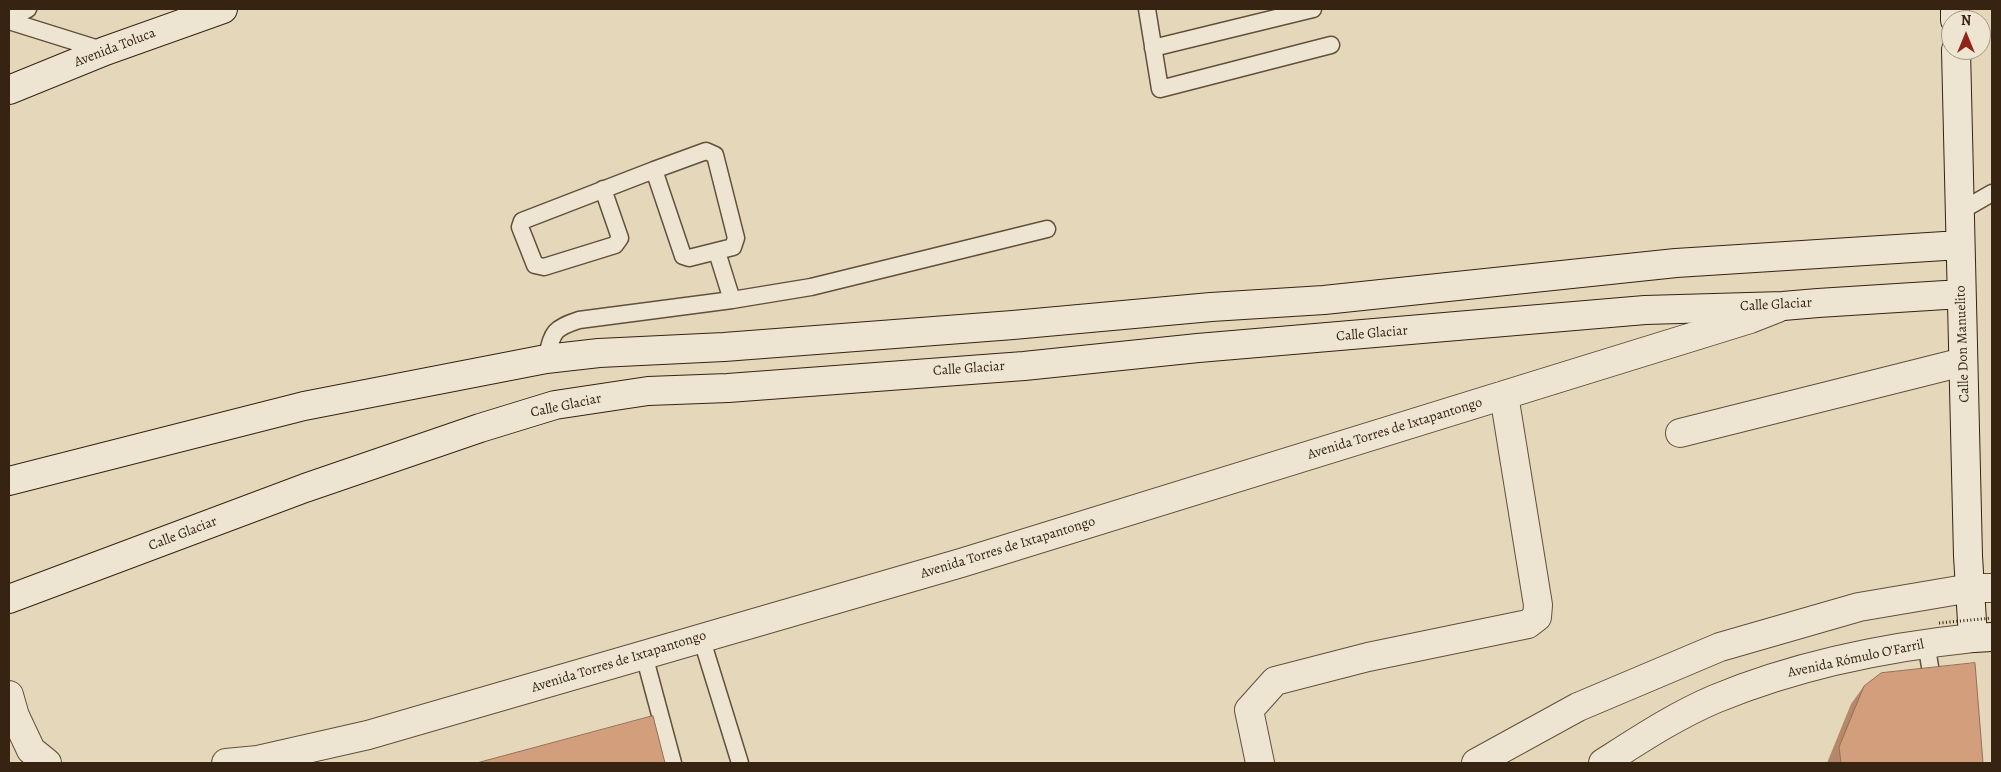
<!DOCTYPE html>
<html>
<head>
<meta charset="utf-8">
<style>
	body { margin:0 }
	#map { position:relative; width:2001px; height:772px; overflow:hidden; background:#e4d7ba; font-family:Alegreya,serif }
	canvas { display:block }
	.frame { position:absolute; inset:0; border:10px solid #362311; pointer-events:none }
	.north { position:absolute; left:1941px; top:10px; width:50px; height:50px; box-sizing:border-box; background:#ede5d2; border:1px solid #a49785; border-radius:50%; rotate:0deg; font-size:14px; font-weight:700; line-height:20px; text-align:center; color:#362311 }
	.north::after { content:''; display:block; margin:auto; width:18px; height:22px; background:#8f2418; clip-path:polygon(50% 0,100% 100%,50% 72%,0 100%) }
</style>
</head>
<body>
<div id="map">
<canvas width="2001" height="772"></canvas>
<div class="frame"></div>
<div class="north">N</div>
</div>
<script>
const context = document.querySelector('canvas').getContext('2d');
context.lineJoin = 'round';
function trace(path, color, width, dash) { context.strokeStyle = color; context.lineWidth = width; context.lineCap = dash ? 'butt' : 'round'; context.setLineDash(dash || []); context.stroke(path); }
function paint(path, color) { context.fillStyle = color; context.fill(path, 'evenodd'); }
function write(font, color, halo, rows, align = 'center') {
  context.font = font + ' Alegreya,serif'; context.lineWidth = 4; context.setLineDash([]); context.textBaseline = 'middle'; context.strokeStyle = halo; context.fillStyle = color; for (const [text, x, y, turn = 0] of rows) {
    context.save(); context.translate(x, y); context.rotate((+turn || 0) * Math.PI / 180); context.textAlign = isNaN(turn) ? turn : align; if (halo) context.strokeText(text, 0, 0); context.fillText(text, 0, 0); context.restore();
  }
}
const lane = new Path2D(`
	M1147 9 1160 89 1331 45
	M9 19 28 9
	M9 21 105 51
	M1153 48 1313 9
	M706 151 715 155 736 238 733 247 689 258 683 256 654 170Z
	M603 189 620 238 615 245 544 267 535 265 520 227 522 221 654 170
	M1959 212 1992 193
	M717 252 732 300
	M546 359C553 332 552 329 579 320L732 300 811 287 1047 229
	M701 637 740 763
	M1926 643 1934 690
	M644 655 673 763`);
const street = new Path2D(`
	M1680 433 1963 362
	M9 695 15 716 31 750 47 763
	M226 763 258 760 368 735 644 655 961 563 1750 319 1778 308
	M1260 763 1249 710 1275 681 1368 657 1528 624 1537 617 1538 605 1504 395
	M1476 763 1578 707 1720 647 1859 607 1971 588H1992
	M1603 763C1639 740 1675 716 1715 699 1797 665 1886 647 1973 638`);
const secondary = new Path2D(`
	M1955 9V20
	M1956 50 1968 556 1973 638 1992 637
	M9 90 105 51 223 9
	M9 481 304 406 546 359 599 353 724 347 1013 325 1211 307 1324 300 1676 263 1960 245
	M9 599 305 488 480 428 555 405 648 391 728 388 1024 366 1198 348 1645 310 1783 306 1818 303 1961 294`);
trace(lane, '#62503b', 19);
trace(street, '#62503b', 30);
trace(secondary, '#362311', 30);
trace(lane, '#ede5d2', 16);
trace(street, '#ede5d2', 28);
trace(secondary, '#ede5d2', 28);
trace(new Path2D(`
	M1939 623 1992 618`), '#362311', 3, [1, 2.5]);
paint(new Path2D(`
	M1864 686 1983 763H1827L1851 704Z`), '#b5886b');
const building = new Path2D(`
	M1975 663 1983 763H1841L1839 747 1864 686 1881 673Z
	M653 716 665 763H477Z`);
paint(building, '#d29e7c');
trace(building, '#936f57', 1);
write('14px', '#362311', '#ede5d2', [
	["Avenida Toluca",115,48,-21],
	["Calle Glaciar",1776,305,-3],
	["Calle Glaciar",1372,334,-5],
	["Calle Don Manuelito",1963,344,-92],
	["Calle Glaciar",969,369,-4],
	["Calle Glaciar",566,406,-12],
	["Avenida Torres de Ixtapantongo",1395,429,-17],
	["Calle Glaciar",183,534,-21],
	["Avenida Torres de Ixtapantongo",1008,548,-17],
	["Avenida Rómulo O'Farril",1856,659,-12],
	["Avenida Torres de Ixtapantongo",619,662,-17]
]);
</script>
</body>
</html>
